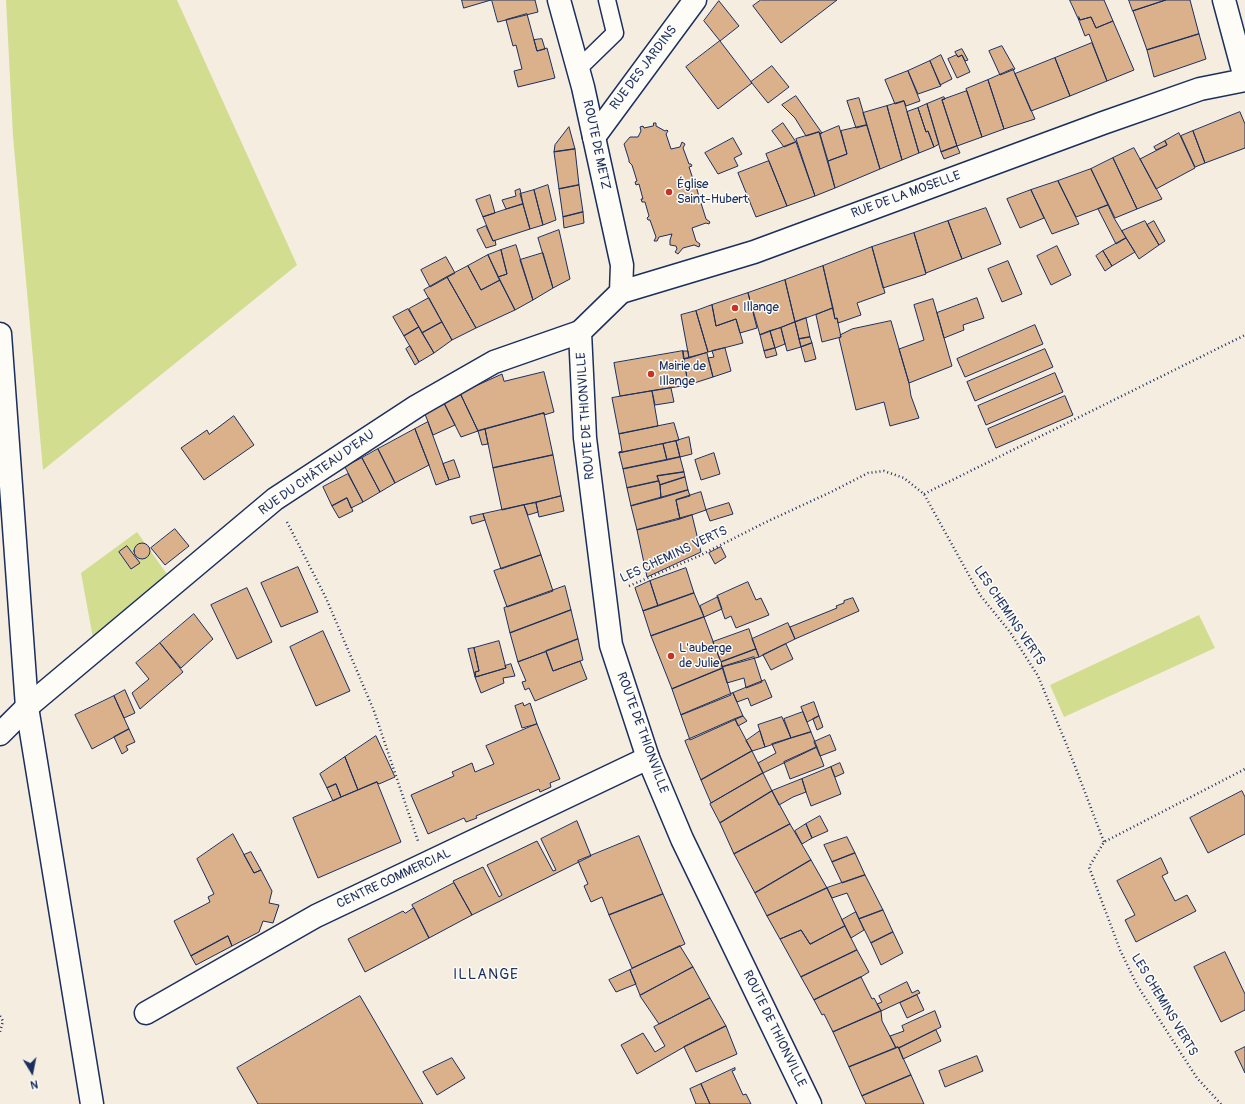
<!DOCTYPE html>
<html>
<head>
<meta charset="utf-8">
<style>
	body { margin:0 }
	#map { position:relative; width:1245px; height:1104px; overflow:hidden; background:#f6ede1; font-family:Pangolin,sans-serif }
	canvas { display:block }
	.north { position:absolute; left:12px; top:1052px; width:40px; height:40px; -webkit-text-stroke:3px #fdfcf7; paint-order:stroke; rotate:170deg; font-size:11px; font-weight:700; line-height:16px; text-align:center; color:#1b2f5e }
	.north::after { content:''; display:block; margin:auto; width:14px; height:18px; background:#1b2f5e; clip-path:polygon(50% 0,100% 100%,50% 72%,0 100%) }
</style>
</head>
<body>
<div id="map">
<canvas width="1245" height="1104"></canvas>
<div class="north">N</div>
</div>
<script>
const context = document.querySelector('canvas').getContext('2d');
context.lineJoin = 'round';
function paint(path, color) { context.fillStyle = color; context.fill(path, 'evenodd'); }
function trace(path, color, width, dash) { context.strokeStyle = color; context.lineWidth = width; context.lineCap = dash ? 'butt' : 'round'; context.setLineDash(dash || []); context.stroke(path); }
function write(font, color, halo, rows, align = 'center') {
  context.font = font + ' Pangolin,sans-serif'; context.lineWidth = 3; context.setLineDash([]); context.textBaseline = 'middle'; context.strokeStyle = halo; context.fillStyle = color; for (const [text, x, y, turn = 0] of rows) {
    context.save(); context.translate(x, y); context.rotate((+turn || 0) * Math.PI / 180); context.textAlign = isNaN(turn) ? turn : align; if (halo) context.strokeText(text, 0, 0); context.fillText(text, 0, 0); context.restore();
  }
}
paint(new Path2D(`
	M6 0H177L297 265 43 470 13 136Z
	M137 532 169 577 93 638 81 573Z
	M1199 615 1215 648 1064 717 1050 685Z`), '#d2dd90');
const building = new Path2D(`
	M462 0H491L464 8Z
	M492 0H535L538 12 498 22Z
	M761 0H837L781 43 753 6Z
	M1070 0H1104L1113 21 1096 28 1091 17 1080 20 1078 18Z
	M1129 0H1166L1133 11Z
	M1166 0H1190L1199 34 1147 50 1133 11Z
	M719 1 739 26 720 41 704 21Z
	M527 14 537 51 547 48 555 78 518 87 514 71 522 69 516 45 513 46 506 20Z
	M1079 17 1080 20 1091 17 1096 28 1113 21 1134 70 1107 81 1089 34 1085 36 1078 18Z
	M1199 34 1206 59 1154 77 1147 50Z
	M542 39 545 49 537 51 534 40Z
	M720 41 752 83 718 109 686 67Z
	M1092 43 1107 81 1070 96 1055 58Z
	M1002 46 1015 69 1000 75 989 51Z
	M962 49 968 60 965 61 962 55 958 57 955 52Z
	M941 55 952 79 940 85 930 61Z
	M957 55 958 57 962 55 970 72 957 78 948 59Z
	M1055 58 1070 96 1031 111 1015 74Z
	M930 61 941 86 918 94 908 71Z
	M772 66 789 87 768 103 751 82Z
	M1013 69 1035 119 1004 129 988 80Z
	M908 71 920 101 906 106 904 101 895 104 885 80Z
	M988 80 1004 129 982 137 966 89Z
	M967 91 982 137 957 146 942 100Z
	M796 96 822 133 820 134 819 132 806 136 795 118 782 105Z
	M944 97 945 99 942 100 957 146 941 152 927 104Z
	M859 98 867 125 856 128 847 101Z
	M904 101 919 153 902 160 887 106Z
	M927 104 939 144 934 147 928 131 926 132 918 108Z
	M887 106 902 160 880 169 863 113Z
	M918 108 926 132 928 131 934 147 919 153 907 112Z
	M1240 112 1245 124V148L1205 163 1193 131Z
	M654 123H656V126L665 131 667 130 668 131 666 134 671 149 680 147 682 142 685 144 683 148 689 164H691L692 166 689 167 694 182H697L698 184 696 186 700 200 703 199 704 202 701 203 706 219 710 222 709 224 706 223 692 228 696 241 700 244 699 247 694 245 683 248 678 254 675 252 677 249 676 246 670 245V240L672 234 659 237 657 241H654L656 237 650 220H648L647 218 649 216 645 202H642L641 199H643L639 184 636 185 635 182 637 181 632 165 629 162V160L624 144 630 137H638L641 131 640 127 643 126 644 128 653 126Z
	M783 123 796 142 784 147 772 131Z
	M867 125 880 169 835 188 828 161 847 154 841 131Z
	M839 126 847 154 828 161 820 134Z
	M569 127 575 149 554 152 555 145Z
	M1193 131 1205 163 1195 167 1181 136Z
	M819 132 835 188 815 196 796 139Z
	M1179 133 1195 168 1156 189 1140 159 1167 145 1165 141Z
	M733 138 742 154 734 158 738 166 718 174 705 153Z
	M1165 141 1167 145 1156 150 1154 147Z
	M796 142 815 196 787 206 766 154Z
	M957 146 960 153 944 159 941 152Z
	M1134 148 1162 199 1137 209 1113 158Z
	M575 149 579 185 559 189 554 152Z
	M1113 158 1137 209 1115 218 1091 169Z
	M769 161 787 206 756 217 738 173Z
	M1091 169 1108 205 1076 217 1058 181Z
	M1058 181 1079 224 1052 234 1031 190Z
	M548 185 556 220 543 225 534 190Z
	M579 185 583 212 563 217 559 189Z
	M520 189 523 204 506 209 502 200 516 196 515 191Z
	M534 190 543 225 530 229 520 194Z
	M1031 190 1044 218 1020 228 1007 199Z
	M490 195 495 213 483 217 476 200Z
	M523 204 530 229 493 241 483 217Z
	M1108 205 1114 218 1126 238 1116 244 1098 209Z
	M986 208 1001 244 962 259 948 221Z
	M583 212 584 223 564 228 563 217Z
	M948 221 962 259 926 273 914 233Z
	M1145 221 1159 245 1139 259 1122 231Z
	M1154 221 1165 241 1159 245 1147 225Z
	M486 226 493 241 495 240 496 245 486 248 477 230Z
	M559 230 570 279 553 288 538 238Z
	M914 233 926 274 883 288 872 247Z
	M1126 238 1135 252 1112 266 1103 251Z
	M516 245 533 300 515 310 498 277 507 274 501 250Z
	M1057 246 1071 275 1051 285 1037 256Z
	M872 247 885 293 857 303 861 315 838 323 837 318 835 319 823 266Z
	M501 250 507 274 498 277 488 255Z
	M1103 251 1112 266 1105 271 1096 256Z
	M543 253 553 288 533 300 520 260Z
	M488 255 500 280 481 290 468 266Z
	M446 257 455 273 430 287 421 270Z
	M1008 261 1022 294 1002 302 988 269Z
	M468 266 481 290 500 280 515 310 476 328 447 277Z
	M823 266 833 308 795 322 785 280Z
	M447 277 476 328 452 340 424 290Z
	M785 280 795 322 760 335 748 293Z
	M748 293 757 328 740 333 736 319 716 326 712 305Z
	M429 298 442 322 422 333 409 309Z
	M977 298 984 318 963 325 964 330 944 338 937 313Z
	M933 299 952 366 909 383 899 349 924 340 914 305Z
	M712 305 716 326 736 319 743 343 708 352 696 311Z
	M833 308 835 319 837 318 841 337 822 342 816 315Z
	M408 309 419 327 404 336 393 317Z
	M696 311 708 352 689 358 681 315Z
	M806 318 810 337 799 339 795 322Z
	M891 321 909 383 911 396 919 418 890 426 884 402 856 410 839 338 841 337 840 335 852 329Z
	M442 322 452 340 434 353 422 333Z
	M795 322 801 347 787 351 781 328Z
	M1035 325 1043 344 965 377 957 359Z
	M419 327 434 353 419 362 404 336Z
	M781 328 785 344 775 348 770 331Z
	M770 331 775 348 764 351 760 335Z
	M810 337 812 343 801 347 799 339Z
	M812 343 816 359 805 362 801 347Z
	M410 346 419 362 415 365 406 349Z
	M725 348 731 371 713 377 708 358 714 357 712 351Z
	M775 348 777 355 766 358 764 351Z
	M1045 349 1053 367 975 401 967 382Z
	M683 351H688L689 358 684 359Z
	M683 351 688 385 620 396 614 363Z
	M707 353 713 377 688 385 684 359Z
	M544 372 554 412 544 415V413L478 431 460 393 502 374 504 381Z
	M1055 373 1063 392 986 425 978 406Z
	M671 388 674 402 655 405 652 391Z
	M652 391 658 426 619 434 612 398Z
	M460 393 478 431 461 437 444 403Z
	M1065 396 1073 415 996 448 988 429Z
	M444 403 455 425 433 435 425 414Z
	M544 413 553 455 493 468 485 429Z
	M234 416 254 445 204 480 181 448 207 430 209 434Z
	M428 422 449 480 436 485 429 465 415 429Z
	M674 423 679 440 619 453V452L622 451 619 434Z
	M415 429 429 465 395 483 378 449Z
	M485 429 488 444 482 445 478 431Z
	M689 437 692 454 680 457 676 441Z
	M676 441 680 457 667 460 663 444Z
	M663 444 667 460 623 469 619 453Z
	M378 449 395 483 380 492 362 458Z
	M714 453 720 474 701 480 695 460Z
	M553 455 561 496 502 510 493 468Z
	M680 457 684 472 657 476 659 481 627 488 623 469Z
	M362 458 380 492 363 502 345 467Z
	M454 460 460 477 449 480 443 464Z
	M684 472 685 477 660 485 657 476Z
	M348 474 363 502 351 508 347 498 332 506 323 487Z
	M685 477 688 490 661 498 660 485Z
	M659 481 660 485 661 498 631 506 627 488Z
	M688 490 690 496 676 500 680 519 637 530 631 506Z
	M701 492 706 510 680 519 676 500Z
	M561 496 564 511 539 517 536 503Z
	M347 498 353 511 339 518 332 506Z
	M536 503 538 512 528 515 524 505Z
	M729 503 733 514 710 521 706 510Z
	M524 505 541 555 501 569 483 514Z
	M483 514 485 520 472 524 470 517Z
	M692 515 701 552 647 577 637 530Z
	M175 529 189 546 165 565 151 548Z
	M134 551a8 8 0 1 1 16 0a8 8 0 1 1-16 0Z
	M127 546 140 563 131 569 119 552Z
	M721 547 726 557 715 564 709 553Z
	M541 555 553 591 507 607 494 571Z
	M298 567 318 612 281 627 261 583Z
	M686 568 694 593 658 606 650 581Z
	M650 581 658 606 643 611 635 588Z
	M748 582 756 600 761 598 769 615 736 628 731 616 725 619 717 596Z
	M565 586 571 610 510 633 504 608Z
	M247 588 272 642 237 659 211 605Z
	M694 593 704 617 651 636 643 611Z
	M718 597 722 609 704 617 700 606Z
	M853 598 859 611 795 639 790 627 837 608 836 606 844 603V601Z
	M571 610 578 639 518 662 510 633Z
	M194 614 213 639 181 668 160 643Z
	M704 617 723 668 672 689 651 636Z
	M788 623 795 639 759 657 752 639Z
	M749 629 756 649 721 662 713 642Z
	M323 631 350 691 316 706 290 647Z
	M578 639 583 660 553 671 546 651Z
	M499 641 506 668 476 677 475 672 479 671 474 648Z
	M160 643 183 672 140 709 132 693 149 679 136 663Z
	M786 644 793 659 771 670 763 655Z
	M474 648 479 671 475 672V677L468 649Z
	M756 649 759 657 722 667 721 662Z
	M546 652 553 671 580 661 587 679 535 701 529 688 525 690 522 682 526 681 518 662Z
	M754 657 762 682 746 688 744 678 727 683 722 667Z
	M511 664 515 676 503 678 504 683 481 693 475 677 506 668 505 666Z
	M723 668 731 695 681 715 672 689Z
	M765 680 772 697 751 706 748 698 737 702 733 693Z
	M125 690 135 713 124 718 114 696Z
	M733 693 743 716 690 740 681 715Z
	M114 696 129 729 92 749 75 715Z
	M814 702 819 716 807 722 801 707Z
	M523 703 524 706 530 703 537 724 522 728 515 706Z
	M803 712 811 732 791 738 784 719Z
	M743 716 747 721 738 726 735 719Z
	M819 716 823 727 817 730 813 719Z
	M782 717 791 738 765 747 758 725Z
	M735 719 752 751 701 780 685 741Z
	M537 724 560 779 550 783 551 787 540 792 539 789 476 816 477 818 466 822 464 818 428 834 411 795 454 776 452 772 472 763 475 772 494 764 486 746Z
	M129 729 135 742 126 746 128 750 122 754 114 737Z
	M760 731 765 747 752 751 746 741Z
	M811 732 817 747 763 773 758 763 776 753 772 744Z
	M830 735 836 750 820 756 814 742Z
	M376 736 395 777 379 784 377 782 358 790 345 757Z
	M817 747 824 766 790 779 784 762Z
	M752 751 763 773 711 803 701 780Z
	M345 757 358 790 341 797 336 784 327 788 320 774Z
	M840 763 844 773 835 777 831 767Z
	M831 767 841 794 811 806 806 792 802 779Z
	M763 773 772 791 720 823 710 804Z
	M802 779 806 792 793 797 779 805 772 791Z
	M377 782 401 842 318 878 293 818Z
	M336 784 341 797 333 801 327 788Z
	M772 791 790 824 734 854 720 823Z
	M1242 791 1245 797V834L1208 853 1190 818Z
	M820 816 828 831 812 838 806 824Z
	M577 821 591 856 472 915 453 881 483 867 499 897 502 895 487 865 537 841 553 871 556 870 541 839Z
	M790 824 811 860 755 893 734 854Z
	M806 824 812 838 802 844 795 831Z
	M233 834 254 873 261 870 272 891 269 903 279 905 273 923 263 921 259 932 232 946 228 936 191 956 174 921 210 902 208 897 214 894 197 859Z
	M639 836 663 894 609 915 602 897 591 902 584 886 588 884 578 861Z
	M847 837 855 853 832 862 824 845Z
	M251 852 261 870 254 873 244 855Z
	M855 853 865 875 842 883 832 862Z
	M1161 858 1168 873 1162 876 1175 901 1187 895 1196 911 1136 942 1125 920 1135 915 1117 881Z
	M811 860 827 888 767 916 755 893Z
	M865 875 883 910 859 919 847 893 832 898 827 888Z
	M454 883 472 915 429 938 412 905Z
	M827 888 845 926 810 944 801 930 780 939 767 916Z
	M663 894 685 944 632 968 609 915Z
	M414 908 429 938 365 972 348 939 403 911 405 913Z
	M883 910 893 932 871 943 859 919Z
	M856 912 864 930 851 938 842 920Z
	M845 926 857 950 801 977 780 939 801 930 810 944Z
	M893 932 903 953 881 965 871 943Z
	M228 936 232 946 196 965 191 956Z
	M680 946 693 967 640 995 630 970Z
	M857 950 869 972 861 977 814 1000 801 977Z
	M1225 952 1245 994V1010L1221 1022 1194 967Z
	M693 967 710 998 659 1024 640 996Z
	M630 970 636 984 616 992 609 980Z
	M861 977 872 999 874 998 881 1011 833 1032 824 1014 822 1015 814 1000Z
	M907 982 912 993 918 990 920 993 881 1011 877 1004 882 1002 879 996Z
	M917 995 924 1010 907 1018 900 1003Z
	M360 996 423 1104H258L237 1068Z
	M710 998 726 1026 684 1047 637 1074 621 1045 643 1033 655 1052 665 1046 654 1027Z
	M881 1011 882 1021 896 1048 849 1067 833 1032Z
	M935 1011 941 1027 899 1048 898 1047 896 1048 890 1036 904 1031 902 1026Z
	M726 1026 737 1054 696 1072 684 1047Z
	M936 1030 941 1041 903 1059 899 1048Z
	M898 1047 911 1075 862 1096 849 1067Z
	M1245 1047V1073L1235 1052Z
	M977 1056 983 1071 945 1087 939 1071Z
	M452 1058 465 1078 437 1095 423 1072Z
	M735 1068V1070L732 1071 743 1095 746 1094 751 1104H710L701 1084Z
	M911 1075 924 1104H866L862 1096Z
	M701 1084 710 1104H696L690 1089Z`);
paint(building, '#dab18b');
trace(building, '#1b2f5e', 1);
const service = new Path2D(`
	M578 69 615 33 607 0`);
const minor = new Path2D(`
	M1224 0 1245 78
	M594 137 695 0
	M621 292 754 252 1103 123 1200 89 1245 80
	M0 734 27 707 275 499 417 406 494 362 580 332
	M146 1013 316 916 648 758`);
const tertiary = new Path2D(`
	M559 0 583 87 622 265 621 292 580 332 585 438 611 645 648 758 682 839 810 1104`);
const secondary = new Path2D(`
	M0 334 27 707 92 1104`);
trace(service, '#1b2f5e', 19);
trace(minor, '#1b2f5e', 25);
trace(tertiary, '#1b2f5e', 25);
trace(secondary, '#1b2f5e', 25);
trace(new Path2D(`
	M924 494 1245 335
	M287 522 326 598 374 711 418 841
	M629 586 699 556 764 523 831 492 868 473 884 471 904 478 924 494 980 595 1010 632 1038 676 1068 748 1104 842
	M0 1016 3 1021 0 1032
	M1221 1104 1197 1078 1137 985 1120 950 1089 867 1104 842 1245 769`), '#1b2f5e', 2.5, [1, 3]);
trace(service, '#fdfcf7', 16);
trace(minor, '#fdfcf7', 22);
trace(tertiary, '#fdfcf7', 22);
trace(secondary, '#fdfcf7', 22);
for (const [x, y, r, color] of [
	[669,192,4,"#c8321e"],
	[735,308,4,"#c8321e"],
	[651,374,4,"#c8321e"],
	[671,656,4,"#c8321e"]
]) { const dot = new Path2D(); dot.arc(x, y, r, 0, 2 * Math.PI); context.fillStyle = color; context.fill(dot); trace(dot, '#fdfcf7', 1.5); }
write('13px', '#1b2f5e', '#fdfcf7', [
	["RUE DES JARDINS",644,68,-53],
	["ROUTE DE METZ",596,145,78],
	["RUE DE LA MOSELLE",906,195,-20],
	["ROUTE DE THIONVILLE",586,416,-94],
	["RUE DU CHÂTEAU D'EAU",317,473,-35],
	["LES CHEMINS VERTS",674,555,-25],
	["LES CHEMINS VERTS",1009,616,56],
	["ROUTE DE THIONVILLE",642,733,70],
	["CENTRE COMMERCIAL",394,879,-25],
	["LES CHEMINS VERTS",1164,1005,59],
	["ROUTE DE THIONVILLE",774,1029,64]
]);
write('13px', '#1b2f5e', '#fdfcf7', [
	["Église",677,185],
	["Saint-Hubert",677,200],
	["Illange",743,308],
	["Mairie de",659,367],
	["Illange",659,382],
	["L'auberge",679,649],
	["de Julie",679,664]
], 'left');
context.letterSpacing = '1px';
write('15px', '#1b2f5e', '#fdfcf7', [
	["ILLANGE",486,975]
]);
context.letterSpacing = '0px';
</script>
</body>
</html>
